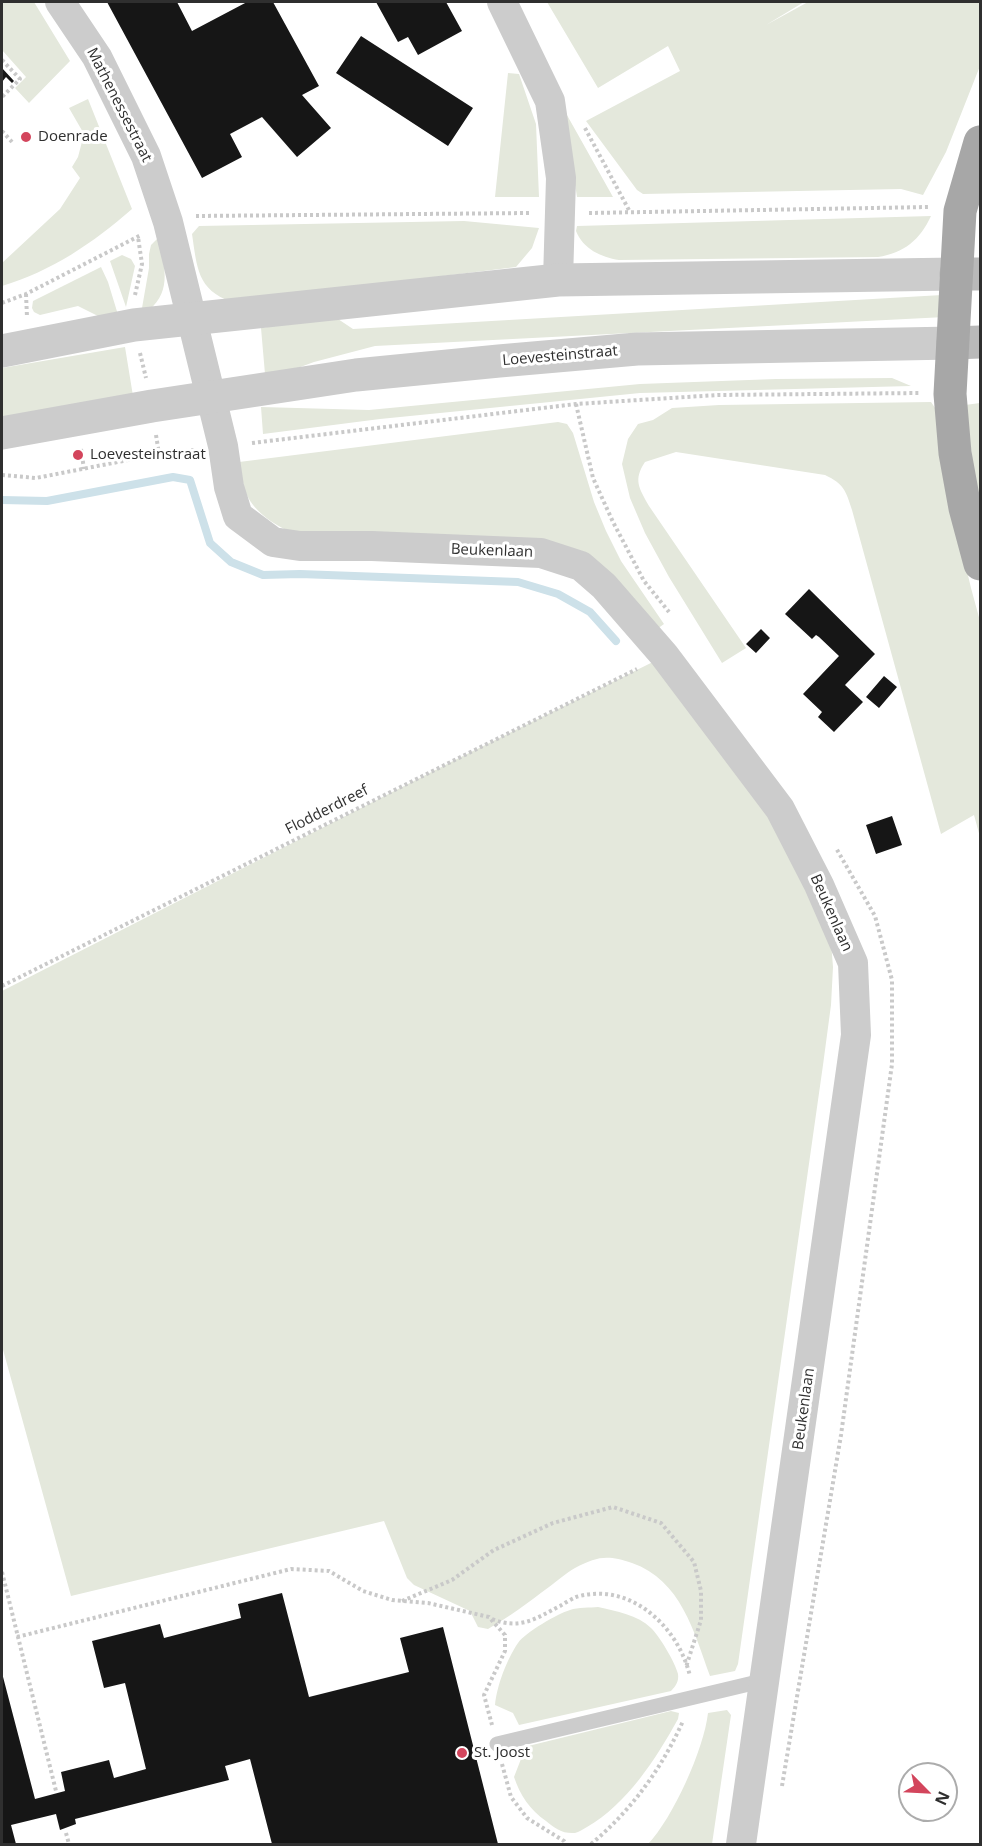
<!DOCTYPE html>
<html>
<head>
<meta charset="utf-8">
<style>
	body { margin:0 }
	#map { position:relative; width:982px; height:1846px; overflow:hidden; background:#fff; font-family:"Open Sans",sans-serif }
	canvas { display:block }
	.frame { position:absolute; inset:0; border:3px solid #2f2f2f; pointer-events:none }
	.north { position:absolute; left:898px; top:1762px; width:60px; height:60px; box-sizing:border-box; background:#fff; border:2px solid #acacac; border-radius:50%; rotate:114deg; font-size:16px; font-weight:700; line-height:24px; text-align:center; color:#2f2f2f }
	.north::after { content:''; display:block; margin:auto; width:21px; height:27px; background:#d3455c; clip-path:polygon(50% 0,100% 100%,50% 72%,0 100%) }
</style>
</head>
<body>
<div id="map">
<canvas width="982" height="1846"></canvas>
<div class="frame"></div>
<div class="north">N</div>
</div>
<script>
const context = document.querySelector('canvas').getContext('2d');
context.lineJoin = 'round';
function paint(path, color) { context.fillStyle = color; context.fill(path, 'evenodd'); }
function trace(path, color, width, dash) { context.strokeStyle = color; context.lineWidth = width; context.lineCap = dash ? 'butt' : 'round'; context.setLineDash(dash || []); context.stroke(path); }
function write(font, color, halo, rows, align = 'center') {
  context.font = font + ' "Open Sans",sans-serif'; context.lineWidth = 6; context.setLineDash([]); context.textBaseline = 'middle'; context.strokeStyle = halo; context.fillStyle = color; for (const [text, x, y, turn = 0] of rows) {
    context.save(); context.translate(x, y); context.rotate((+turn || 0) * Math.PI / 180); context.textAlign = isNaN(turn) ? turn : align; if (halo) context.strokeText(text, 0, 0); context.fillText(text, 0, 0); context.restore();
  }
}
paint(new Path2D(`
	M2 2H34L70 61 29 103 15 88 26 77 2 50Z
	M547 2H804L766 25 808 2H980V66L946 152 923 195 901 189 643 194 637 190 586 121 680 71 668 46 598 88Z
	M508 73 519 74 536 124 539 197H495Z
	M88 99 132 209C93 243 52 271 2 286V263L60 209 80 178 72 167 78 157 84 134 69 108Z
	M563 108 613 197H577Z
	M931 216C920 240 904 253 878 257L619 260C601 257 583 249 576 231L577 226Z
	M464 221 539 228 532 248 516 267 232 302C197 290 197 267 192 234L199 226Z
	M158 238C164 264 173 290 149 310L142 308 149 268V254L151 245Z
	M122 255 131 259 135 266 126 307 110 261Z
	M101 267 108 282 119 318 108 321 78 306 40 315 34 312 32 308 33 301Z
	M942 295 945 317 375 346 314 362 284 373 265 374 261 328 335 317 353 329Z
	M125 347 133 396 2 418V368Z
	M892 378 911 386 640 393 380 419 263 434 261 407 369 410 640 384 776 379Z
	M931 402 940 415 952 508 971 588 980 621V837L974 815 941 834 852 510C846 491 844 484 825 475L676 452 645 462C633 480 639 488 649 506L746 648 722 663 669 577 645 533 630 498 622 464 628 439 638 424 653 420 672 408 719 405Z
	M980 403V517L965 405Z
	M558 422 567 424 573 433 594 502 606 531 621 561 664 624 657 629 583 559 293 533C274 525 251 510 245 490 242 481 241 471 239 462Z
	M665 656 774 808 831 942 833 967 831 1005 823 1065 738 1664 735 1671 710 1676C694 1632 681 1580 632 1563 608 1555 598 1556 575 1568 566 1573 557 1581 549 1587 529 1602 509 1617 488 1629L478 1627 470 1611 414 1585 407 1578 384 1521 71 1596 2 1346V991L461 757Z
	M598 1607C616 1611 638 1615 651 1628 660 1637 675 1662 678 1674 679 1681 676 1686 671 1691L519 1725 513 1713 495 1705C497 1685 507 1659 518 1643 526 1632 557 1614 570 1610 578 1607 590 1608 598 1607Z
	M727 1710 731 1715 712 1844H648C673 1818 704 1749 708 1713Z
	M671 1711 679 1713 678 1719C656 1759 627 1804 587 1827 583 1829 579 1832 575 1833 562 1834 555 1828 546 1821 530 1810 520 1795 514 1777L521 1759 520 1748Z`), '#e4e8dc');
trace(new Path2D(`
	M2 500 47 501 173 477 190 480 210 543 231 562 263 575 300 574 518 582 558 594 590 612 616 641`), '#cde1e9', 8);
paint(new Path2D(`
	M107 2H177L192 31 247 2H273L319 86 302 95 331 128 297 157 262 117 230 134 242 157 202 178Z
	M376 2H446L462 31 418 55 408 37 398 42Z
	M361 36 473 108 448 146 336 73Z
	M2 68 14 81 12 83 6 77 2 82Z
	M809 589 875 654 845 685 863 702 834 732 818 717 822 712 803 694 839 656 819 637 816 635 812 639 785 614Z
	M761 629 770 638 756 653 746 644Z
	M884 676 897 687 879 708 866 697Z
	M892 816 902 845 876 854 866 825Z
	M282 1593 309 1697 409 1672 400 1638 443 1627 498 1844H272L250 1759 225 1766 229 1780 75 1819 76 1824 60 1830 56 1814 11 1825 16 1844H2V1673L35 1799 65 1791 61 1772 109 1760 114 1778 146 1769 125 1683 104 1688 92 1641 160 1624 164 1638 241 1618 238 1604Z`), '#161616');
trace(new Path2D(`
	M2 60 20 79 2 97
	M585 128 630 212
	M2 131 12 142
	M589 213 929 207
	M196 216 530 213
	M26 294 27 317
	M135 295 142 264 138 237
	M2 303 26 294 141 235
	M140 353 146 378
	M576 404 593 478 613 522 644 581 669 612
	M156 435 159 454
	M252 443 576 404 718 395 920 393
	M81 449 84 469
	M2 475 36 478 159 454 194 450
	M2 986 637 669
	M2 1572 56 1791
	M402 1601 452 1580 494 1550 553 1523 613 1507 661 1523 694 1562 701 1591V1620L686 1667
	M492 1619C520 1630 535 1619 560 1606 565 1603 571 1599 576 1597 630 1581 678 1626 690 1676
	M17 1637 291 1569 329 1571 363 1591 392 1600 428 1603 489 1617 505 1635V1651L484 1695 492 1725
	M502 1764 511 1797 527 1818 564 1841 566 1844
	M782 1786 841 1435 892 1064V980L875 916 836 848
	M66 1833 69 1844
	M591 1844C631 1811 662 1768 683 1721`), '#c9c9c9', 4, [3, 3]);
trace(new Path2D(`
	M497 1744 766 1680`), '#ccc', 15);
trace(new Path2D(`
	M60 2 97 57 146 156 168 222 223 446 229 487 238 516 273 542 300 546H372L541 553 581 566 604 586 664 655 780 809 819 885 853 963 856 1035 741 1844
	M502 2 550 101 561 178 558 280`), '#ccc', 30);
trace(new Path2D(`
	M2 351 134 325 558 280 956 274
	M2 433 152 406 356 375 499 361 637 349 953 343`), '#ccc', 33);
trace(new Path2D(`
	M956 274H980
	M953 343 980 342`), '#b9b9b9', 33);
trace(new Path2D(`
	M980 142 960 211 950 394 955 453 965 508 980 564`), '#a7a7a7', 33);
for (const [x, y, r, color] of [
	[26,137,6,"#d3455c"],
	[78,455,6,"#d3455c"],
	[462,1753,6,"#d3455c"]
]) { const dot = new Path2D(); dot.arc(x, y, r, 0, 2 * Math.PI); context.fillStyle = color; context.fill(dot); trace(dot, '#fff', 2); }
write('15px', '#2f2f2f', '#fff', [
	["Mathenessestraat",119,105,63],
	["Loevesteinstraat",560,356,-5],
	["Beukenlaan",492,551,2],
	["Flodderdreef",327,810,-27],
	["Beukenlaan",831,913,66],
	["Beukenlaan",804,1409,-82]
]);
write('15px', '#2f2f2f', '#fff', [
	["Doenrade",38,137],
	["Loevesteinstraat",90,455],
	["St. Joost",474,1753]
], 'left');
</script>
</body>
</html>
